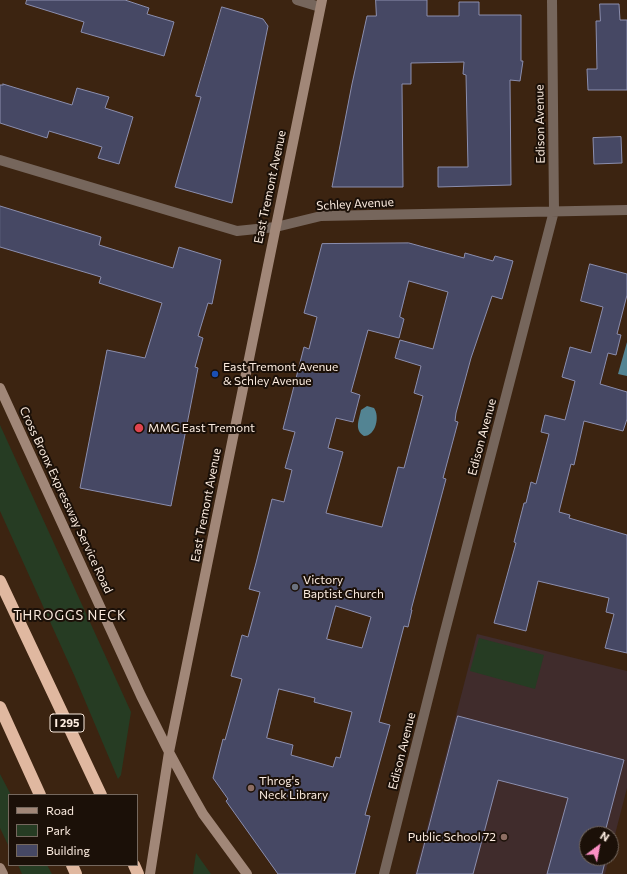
<!DOCTYPE html>
<html>
<head>
<meta charset="utf-8">
<style>
	body { margin:0 }
	#map { position:relative; width:627px; height:874px; overflow:hidden; background:#3c2411; font-family:Commissioner,sans-serif }
	canvas { display:block }
	.legend { position:absolute; left:8px; top:794px; width:130px; height:72px; box-sizing:border-box; background:#1b1008; border:1px solid #75685e; margin:0; padding:5px 7px; list-style:none; font-size:12px; color:#fbebdf }
	.legend li { display:flex; align-items:center; gap:8px; height:20px }
	.legend b { width:20px; border:1px solid #75685e }
	.north { position:absolute; left:579px; top:826px; width:40px; height:40px; box-sizing:border-box; background:#1b1008; border:1px solid #75685e; border-radius:50%; rotate:32deg; font-size:11px; font-weight:700; line-height:16px; text-align:center; color:#fbebdf }
	.north::after { content:''; display:block; margin:auto; width:14px; height:18px; background:#fb8fc4; clip-path:polygon(50% 0,100% 100%,50% 72%,0 100%) }
</style>
</head>
<body>
<div id="map">
<canvas width="627" height="874"></canvas>
<ul class="legend">
<li><b style="height:5px;background:#a18778"></b>Road</li>
<li><b style="height:11px;background:#263c23"></b>Park</li>
<li><b style="height:11px;background:#464864"></b>Building</li>
</ul>
<div class="north">N</div>
</div>
<script>
const context = document.querySelector('canvas').getContext('2d');
context.lineJoin = 'round';
function paint(path, color) { context.fillStyle = color; context.fill(path, 'evenodd'); }
function trace(path, color, width, dash) { context.strokeStyle = color; context.lineWidth = width; context.lineCap = dash ? 'butt' : 'round'; context.setLineDash(dash || []); context.stroke(path); }
function write(font, color, halo, rows, align = 'center') {
  context.font = font + ' Commissioner,sans-serif'; context.lineWidth = 4; context.setLineDash([]); context.textBaseline = 'middle'; context.strokeStyle = halo; context.fillStyle = color; for (const [text, x, y, turn = 0] of rows) {
    context.save(); context.translate(x, y); context.rotate((+turn || 0) * Math.PI / 180); context.textAlign = isNaN(turn) ? turn : align; if (halo) context.strokeText(text, 0, 0); context.fillText(text, 0, 0); context.restore();
  }
}
paint(new Path2D(`
	M477 634 627 671V788L611 850V834H587V858H609L605 874H415Z`), '#402c2c');
paint(new Path2D(`
	M0 425 131 712 121 775 118 779 75 677 0 511Z
	M479 638 544 655 535 689 470 671Z
	M0 774 11 795H9V847L0 828Z
	M196 853 211 874H193Z
	M18 865H47L52 874H22Z`), '#263c23');
paint(new Path2D(`
	M627 342V376L618 374Z
	M367 406 374 408C380 416 376 436 364 436 354 430 359 420 361 410Z`), '#538493');
const building = new Path2D(`
	M27 0H125L149 8 147 14 174 22 164 56 81 32 84 22 26 4Z
	M376 0H427V16H459V2H479V15H521V61H523L520 81 510 80 511 185 438 187V167H468L466 75 463 74 464 62 411 63V84H402L403 187H332L352 84 367 16H376Z
	M600 4H619L620 20H627V90H588L587 69H597L596 21H600Z
	M222 7 263 19 268 26 232 203 175 187 201 97 196 96Z
	M3 84 72 105 77 88 109 97 105 108 133 117 119 164 98 158 102 147 49 131 47 138 0 123V85H3Z
	M621 137 622 163 594 164 593 138Z
	M0 206 101 237 99 245 173 268 179 247 221 260 212 304 208 303 198 336 203 338 195 367 198 368 171 506 80 488 107 350 145 358 162 303 99 283 101 277 0 247Z
	M409 243 464 258 465 253 493 261 495 256 513 261 502 299 492 296 471 358 456 413 455 421 458 422 443 478 446 479 411 610H412L408 627 404 626 379 722 390 725 365 815 370 816 355 874H278L226 801 228 799 213 778 223 739 225 740 242 679 231 676 242 635 248 637 260 592 249 589 256 563 272 499 284 502 292 470 285 468 295 432 283 429 304 347 309 349 317 317 304 313 322 244ZM409 281 448 292 433 349 400 340 395 358 421 366 414 393 423 396 404 468 398 467 382 527 326 513 343 452 328 448 336 418 353 422 360 395 351 392 368 330 399 338 404 319 400 317ZM336 606 371 617 362 648 327 639ZM279 689 315 698 314 702 352 712 340 758 336 757 333 767 291 755 293 745 267 738Z
	M590 264 627 274V295L617 334 621 335 616 355 608 353 600 384 627 392V419L623 431 584 421 574 465 571 464 559 512 570 515 569 518 627 535V653L605 648 614 614 606 612 609 598 538 581 526 631 494 623 516 543 514 542 524 503H526L531 482 536 484 549 434 541 432 545 415 565 420 575 381 562 377 570 347 591 353 603 307 581 301Z
	M458 716 624 760 605 832 613 834 611 840V834H587V858H606L602 874H547L568 798 498 780 473 874H417Z`);
paint(building, '#464864');
trace(building, '#8b8eae', 1);
trace(new Path2D(`
	M297 0 320 7
	M0 160 237 231 276 227 321 216 627 210
	M384 874 444 635 554 211 552 0`), '#76665c', 10);
trace(new Path2D(`
	M0 388 141 696 169 752 190 791 203 814 247 874
	M0 868 3 874
	M150 874 169 752 322 0`), '#a18778', 10);
trace(new Path2D(`
	M0 581 101 795
	M0 707 40 795
	M72 865 76 874
	M134 865 138 874`), '#e0b8a0', 12);
for (const [x, y, r, color] of [
	[215,374,4,"#1a4fb4"],
	[139,428,5,"#e0444e"],
	[295,587,4,"#6b7280"],
	[251,788,4,"#8d6e63"],
	[504,837,4,"#8d6e63"]
]) { const dot = new Path2D(); dot.arc(x, y, r, 0, 2 * Math.PI); context.fillStyle = color; context.fill(dot); trace(dot, '#1b1008', 1.5); }
for (const [x, y, w] of [
	[67,723,34]
]) { const box = new Path2D(); box.roundRect(x - w / 2, y - 9, w, 18, 3); context.fillStyle = '#1b1008'; context.fill(box); trace(box, '#fbebdf', 1); }
write('bold 11px', '#fbebdf', null, [
	["I 295",67,723]
]);
write('12px', '#fbebdf', '#1b1008', [
	["Edison Avenue",540,124,-91],
	["East Tremont Avenue",270,187,-78],
	["Schley Avenue",355,204,-3],
	["Edison Avenue",482,437,-75],
	["Cross Bronx Expressway Service Road",66,500,65],
	["East Tremont Avenue",206,505,-79],
	["Edison Avenue",402,751,-76]
]);
write('12px', '#fbebdf', '#1b1008', [
	["East Tremont Avenue",223,367],
	["& Schley Avenue",223,381],
	["MMG East Tremont",148,428],
	["Victory",303,580],
	["Baptist Church",303,594],
	["Throg's",259,781],
	["Neck Library",259,795],
	["Public School 72",496,837,"right"]
], 'left');
context.letterSpacing = '1px';
write('13px', '#fbebdf', '#1b1008', [
	["THROGGS NECK",70,616]
]);
context.letterSpacing = '0px';
</script>
</body>
</html>
